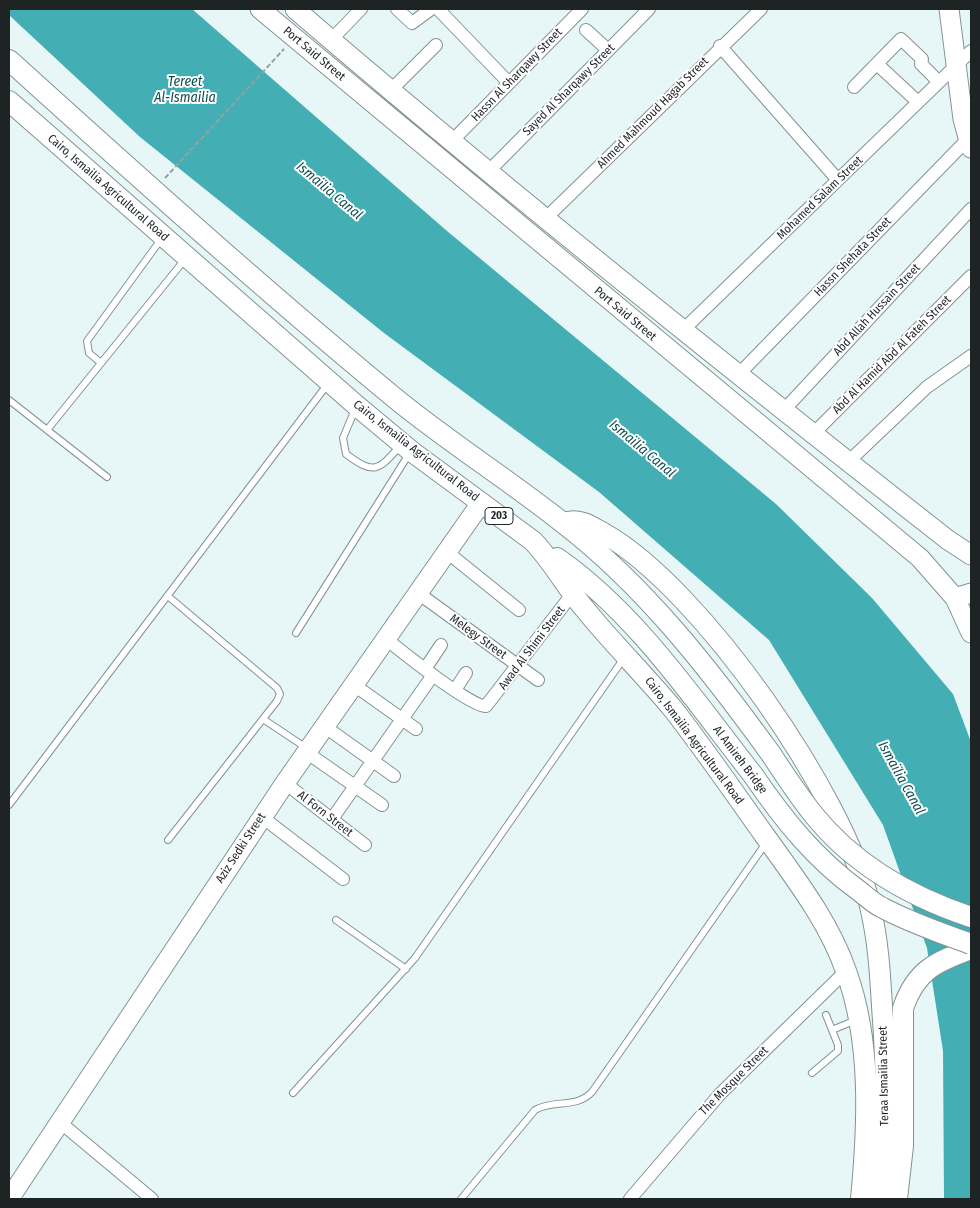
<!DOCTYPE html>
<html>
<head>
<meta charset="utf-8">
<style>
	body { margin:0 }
	#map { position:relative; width:980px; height:1208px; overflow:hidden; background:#e7f7f8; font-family:"Fira Sans Condensed",sans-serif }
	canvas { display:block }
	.frame { position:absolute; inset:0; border:10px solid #1e2424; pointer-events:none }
</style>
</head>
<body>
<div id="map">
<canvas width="980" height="1208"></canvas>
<div class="frame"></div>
</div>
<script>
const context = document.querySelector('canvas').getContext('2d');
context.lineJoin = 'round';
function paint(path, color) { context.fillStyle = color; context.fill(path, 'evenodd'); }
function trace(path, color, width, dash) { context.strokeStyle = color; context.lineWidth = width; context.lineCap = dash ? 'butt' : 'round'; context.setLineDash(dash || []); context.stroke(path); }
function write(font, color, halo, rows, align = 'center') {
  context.font = font + ' "Fira Sans Condensed",sans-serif'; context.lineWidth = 4; context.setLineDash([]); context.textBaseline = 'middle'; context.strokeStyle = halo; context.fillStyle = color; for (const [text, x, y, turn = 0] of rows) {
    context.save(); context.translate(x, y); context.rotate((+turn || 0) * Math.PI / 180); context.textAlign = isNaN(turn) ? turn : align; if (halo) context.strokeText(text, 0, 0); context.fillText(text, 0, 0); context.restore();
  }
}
paint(new Path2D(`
	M9 9H192L447 231 776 504 872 598 953 694 971 742V1199H944L943 1051 927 948 883 825 769 640 599 492 384 333 140 137 9 15Z`), '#43afb4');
const lane = new Path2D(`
	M101 363 89 353 87 341 162 238
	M9 400 107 477
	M356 407 343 438 346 454C374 475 378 471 400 446
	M47 430 186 258
	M296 633 409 454
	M263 719 308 749
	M9 805 327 385
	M168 840 277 701 280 694 277 688 169 597
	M336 920 406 969
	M832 1030 856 1020
	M812 1073 838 1051V1045L826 1015
	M293 1093 415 958 624 658
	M461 1199 535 1110C554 1099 576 1109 592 1092L766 843`);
const street = new Path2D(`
	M397 9 412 23 431 9
	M438 9 509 83
	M586 30 608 50
	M331 40 361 9
	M720 46 838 180
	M877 64 918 102
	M854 87 901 39 922 59 921 64 939 82
	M391 90 436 45
	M452 141 582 9
	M488 172 649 9
	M546 218 761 9
	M683 330 971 51
	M739 374 967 140
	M784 410 971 209
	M813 434 971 276
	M848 462 927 387 971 356
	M447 552 519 610
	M418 593 538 680
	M386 639C401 651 472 708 486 706L573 593
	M425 669 441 645
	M354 685 416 729
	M455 690 466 673
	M324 726 394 776
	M306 752 382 805
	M285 783 365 845
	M262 817 343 879
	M332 819 433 675
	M61 1123 152 1199
	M630 1199 720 1094 846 971`);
const secondary = new Path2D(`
	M260 9 920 558 955 598 971 633
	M295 9C508 192 727 367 948 540L971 555
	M949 9 963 119 971 148
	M955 598 971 593
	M9 1199 285 783 481 503`);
const primary = new Path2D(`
	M9 60C136 175 264 290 396 399 450 443 509 480 563 523 646 587 710 670 771 754
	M9 101 357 406 411 451 533 541C553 562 566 587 584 608 612 643 644 674 673 709 705 750 735 794 765 836 795 878 829 922 846 971 872 1042 868 1125 861 1199
	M564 523C579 517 592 527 605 534 701 589 846 797 870 906 878 939 880 972 882 1006 887 1070 888 1136 880 1199
	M557 558C637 614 694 700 753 775
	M897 1199 903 1146V1008C916 970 936 962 971 949`);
trace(lane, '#839393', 8);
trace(street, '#839393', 14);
trace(secondary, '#839393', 21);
trace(primary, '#839393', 22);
trace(new Path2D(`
	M165 178 284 49`), '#95a1a1', 2, [5, 2.5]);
trace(lane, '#fff', 6);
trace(street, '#fff', 12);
trace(secondary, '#fff', 19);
trace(primary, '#fff', 20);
const primaryBridge = new Path2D(`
	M771 754C784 774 798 795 813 814 853 864 911 897 971 917
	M753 775C783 819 815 859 858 890 866 896 874 904 883 908 911 923 941 933 971 944`);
trace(primaryBridge, '#839393', 22, []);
trace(primaryBridge, '#fff', 20);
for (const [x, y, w] of [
	[499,516,28]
]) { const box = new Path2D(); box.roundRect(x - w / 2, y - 8.5, w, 17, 4); context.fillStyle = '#fff'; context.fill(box); trace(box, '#1e2424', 1); }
write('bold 11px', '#1e2424', null, [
	["203",499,516]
]);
write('12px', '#1e2424', '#fff', [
	["Port Said Street",314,54,40],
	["Hassn Al Sharqawy Street",517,75,-46],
	["Sayed Al Sharqawy Street",569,90,-45],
	["Ahmed Mahmoud Hagab Street",653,113,-45],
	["Cairo, Ismailia Agricultural Road",108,188,41],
	["Mohamed Salam Street",820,198,-44],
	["Hassn Shehata Street",853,257,-46],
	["Abd Allah Hussain Street",877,310,-47],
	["Port Said Street",625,314,40],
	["Abd Al Hamid Abd Al Fateh Street",892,355,-45],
	["Cairo, Ismailia Agricultural Road",416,451,38],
	["Melegy Street",478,637,36],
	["Awad Al Shimi Street",532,648,-53],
	["Cairo, Ismailia Agricultural Road",694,741,53],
	["Al Amireh Bridge",740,760,53],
	["Al Forn Street",325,814,38],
	["Aziz Sedki Street",241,848,-57],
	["Teraa Ismailia Street",884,1076,-91],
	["The Mosque Street",734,1081,-45]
]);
write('italic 14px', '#0f4f52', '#fff', [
	["Tereet",185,82],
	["Al-Ismailia",185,98],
	["Ismaïlia Canal",329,191,40],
	["Ismaïlia Canal",642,449,40],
	["Ismaïlia Canal",901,778,61]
]);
</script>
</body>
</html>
